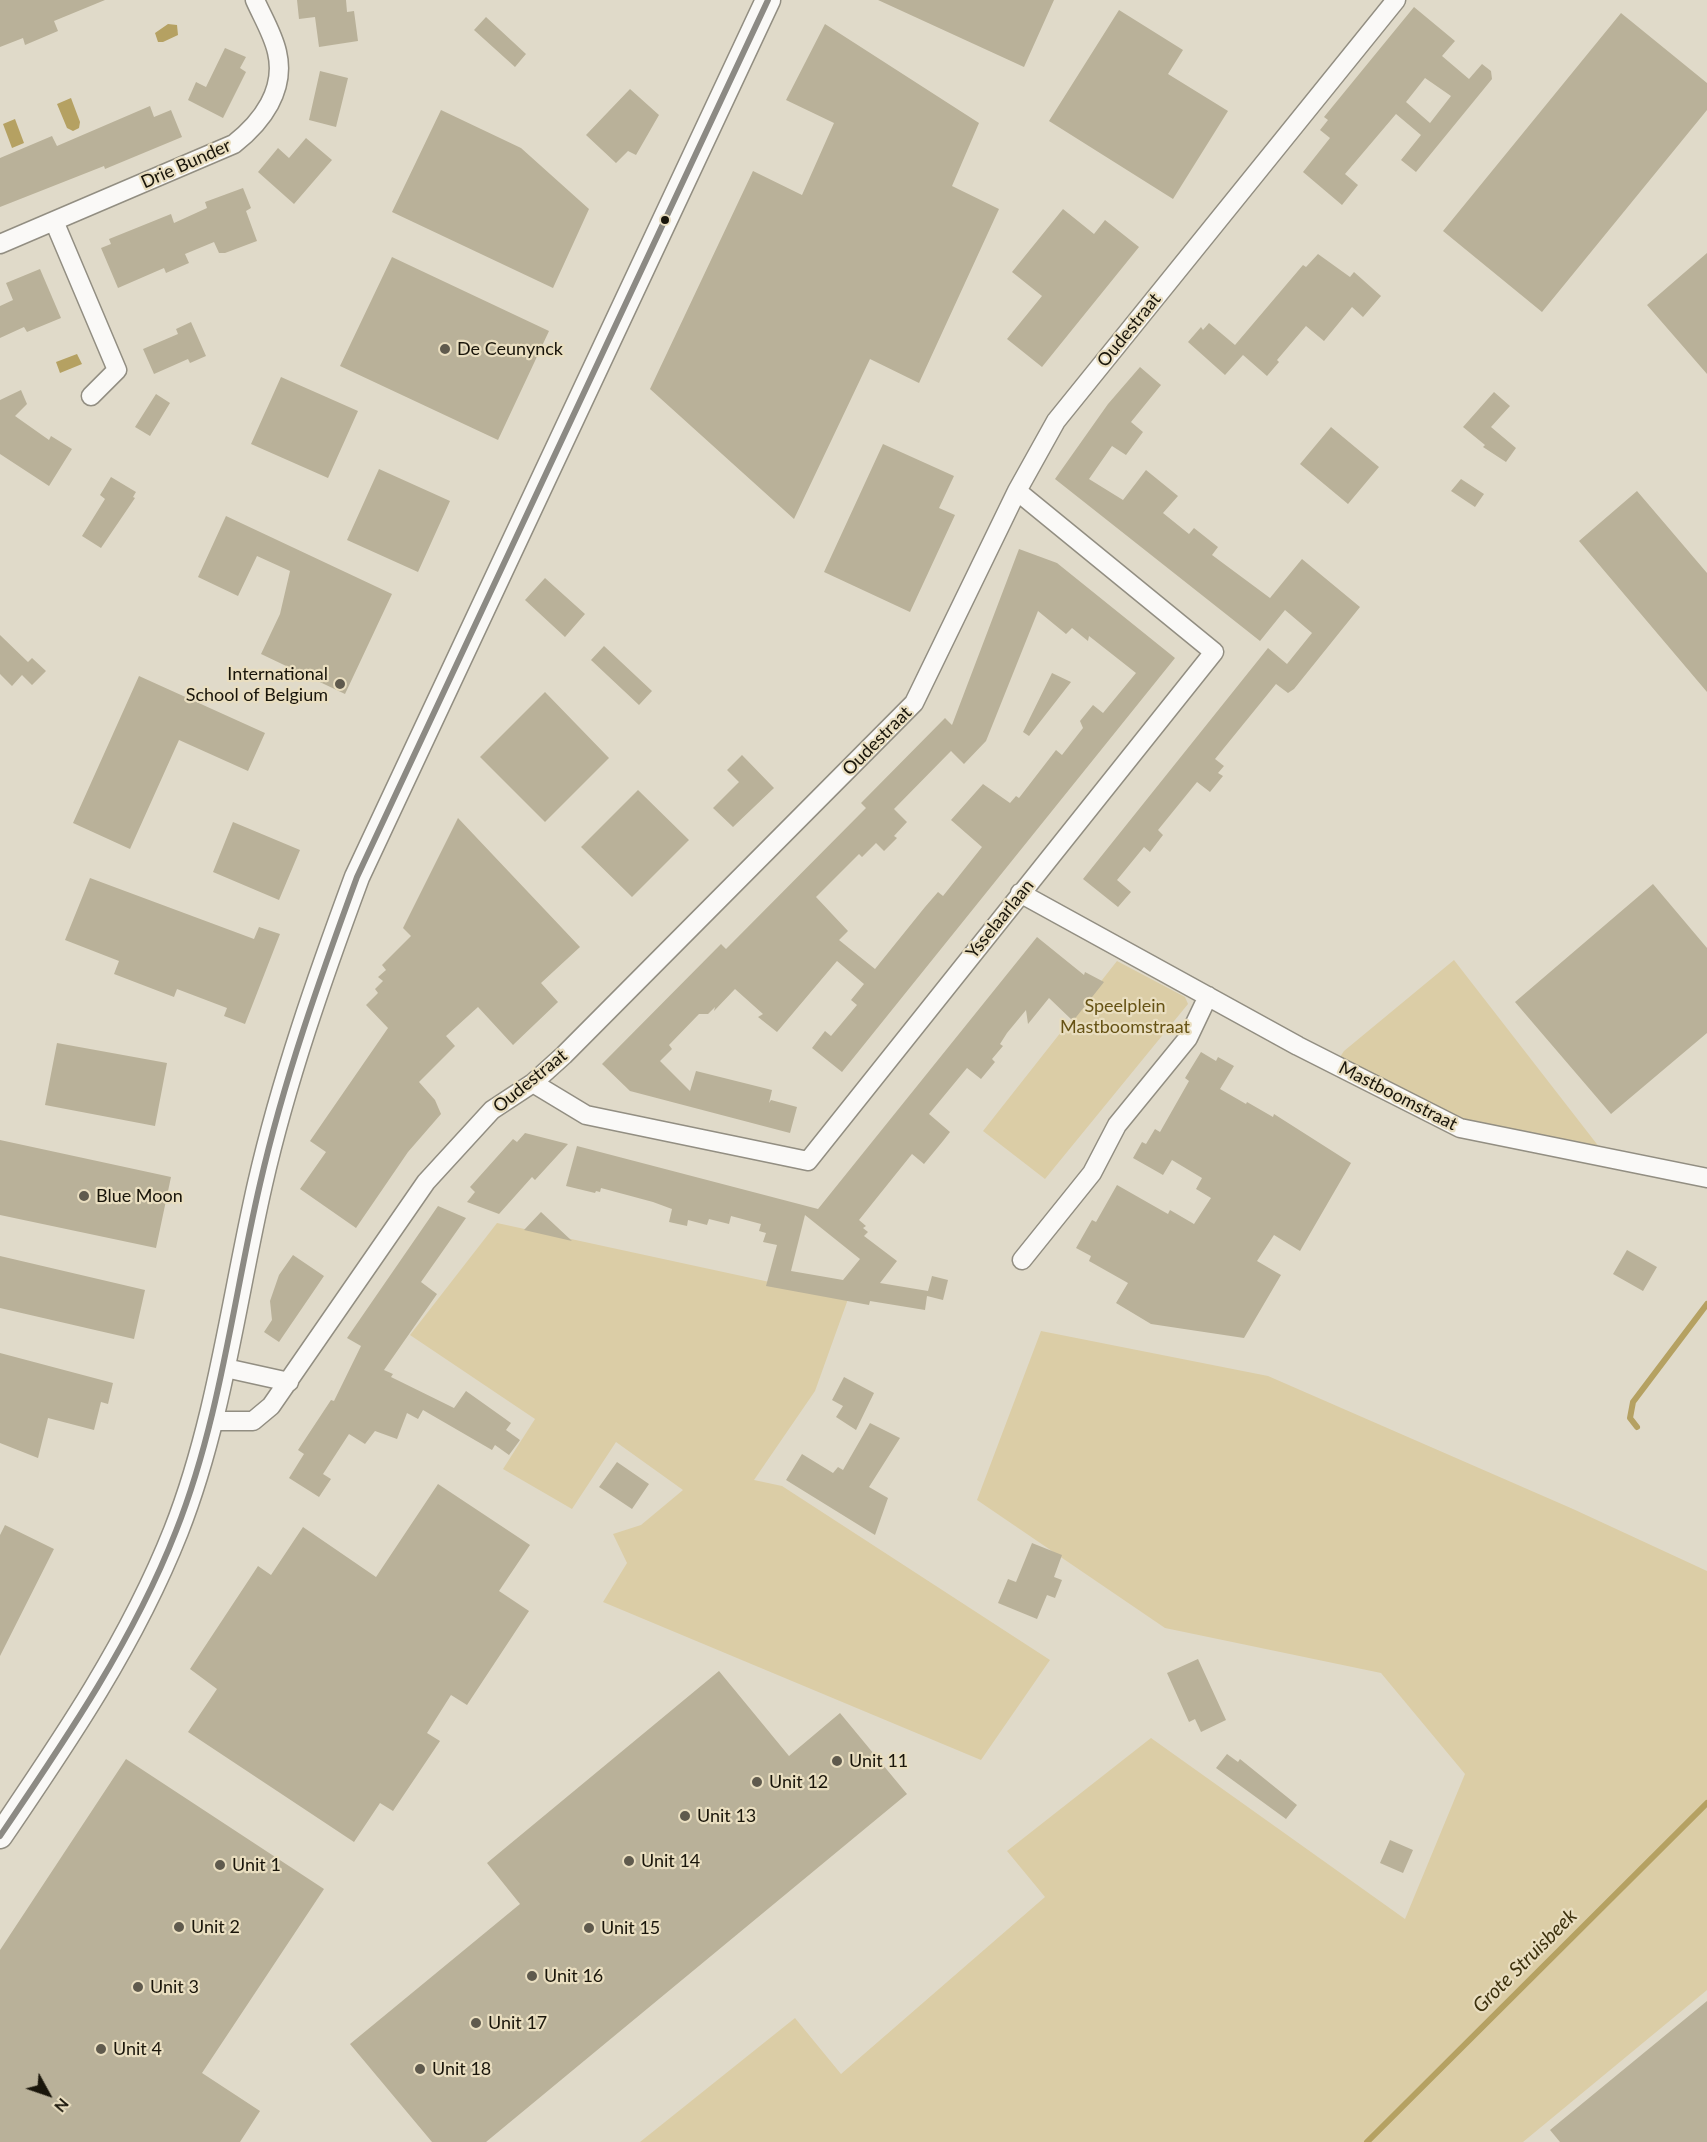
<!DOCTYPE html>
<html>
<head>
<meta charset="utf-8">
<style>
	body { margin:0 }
	#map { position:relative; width:1707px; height:2142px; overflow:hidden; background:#e0dac9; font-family:Lato,sans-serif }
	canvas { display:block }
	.north { position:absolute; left:18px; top:2064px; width:60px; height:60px; -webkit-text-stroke:4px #e9dec0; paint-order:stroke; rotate:130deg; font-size:16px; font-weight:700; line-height:24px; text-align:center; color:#19150a }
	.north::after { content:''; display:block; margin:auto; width:21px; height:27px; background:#19150a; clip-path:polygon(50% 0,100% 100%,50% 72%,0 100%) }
</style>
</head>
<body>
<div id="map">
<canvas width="1707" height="2142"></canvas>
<div class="north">N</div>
</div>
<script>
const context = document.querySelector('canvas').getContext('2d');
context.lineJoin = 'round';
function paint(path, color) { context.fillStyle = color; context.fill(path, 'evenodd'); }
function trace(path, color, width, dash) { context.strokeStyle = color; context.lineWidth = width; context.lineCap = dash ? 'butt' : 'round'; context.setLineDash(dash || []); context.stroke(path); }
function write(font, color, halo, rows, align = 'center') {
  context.font = font + ' Lato,sans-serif'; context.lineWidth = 4.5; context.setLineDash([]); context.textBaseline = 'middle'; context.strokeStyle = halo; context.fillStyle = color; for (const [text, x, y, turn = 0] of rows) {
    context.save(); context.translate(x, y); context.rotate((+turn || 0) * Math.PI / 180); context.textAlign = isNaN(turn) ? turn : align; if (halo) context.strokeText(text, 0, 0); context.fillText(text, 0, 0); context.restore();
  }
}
paint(new Path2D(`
	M1454 960 1610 1161 1460 1128 1336 1063 1344 1051Z
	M1117 961 1185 997 1188 1004 1045 1179 983 1131Z
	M497 1223 848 1299 815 1391 754 1480 782 1486 1050 1660 981 1760 603 1602 627 1563 613 1534 641 1525 683 1490 616 1442 572 1509 503 1469 535 1419 410 1335Z
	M1041 1331 1268 1376 1573 1509 1707 1571V1990L1523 2142H640L795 2018 841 2074 1045 1897 1007 1851 1151 1738 1405 1919 1465 1774 1381 1673 1165 1628 977 1500Z`), '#dbcda6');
paint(new Path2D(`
	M168 24 177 25 178 35 163 42H158L155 33Z
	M71 98 80 122 79 128 73 131 67 128 57 104Z
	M15 119 24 143 12 148 3 124Z
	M77 354 82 364 60 373 56 362Z`), '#b5a162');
trace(new Path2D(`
	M1637 1427 1630 1418 1633 1402 1707 1304
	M1367 2142 1707 1803`), '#b5a162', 6);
paint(new Path2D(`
	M0 0H105L54 21 58 31 25 45 23 38 0 47Z
	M297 0H346L347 12 354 11 358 41 319 47 315 17 299 19Z
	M878 0H1054L1024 67Z
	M1414 7 1455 41 1442 56 1469 79 1482 64 1491 71 1492 79 1416 172 1401 160 1421 135 1396 114 1345 174 1358 185 1342 205 1303 172 1330 138 1320 130 1328 120 1324 117ZM1425 78 1451 96 1430 123 1406 102Z
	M1119 10 1183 50 1168 74 1228 111 1173 199 1049 121Z
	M1621 13 1707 83V110L1542 312 1443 231Z
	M486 17 526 54 515 67 474 30Z
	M825 24 979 123 952 186 999 209 919 383 870 359 794 519 650 389 753 171 802 195 834 123 786 100Z
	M225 48 246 57 240 68 246 72 223 118 188 100 196 82 206 87Z
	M320 71 348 78 336 127 309 120Z
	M630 89 659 115 636 155 628 151 616 163 586 135Z
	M150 106 154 117 171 110 182 137 105 169 104 166 0 207V158L52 136 57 146Z
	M441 110 521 148 589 209 553 288 392 212Z
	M306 138 332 160 294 204 258 172 278 148 289 158Z
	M243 188 251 208 246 211 257 241 225 253H219L214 242 185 254 189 263 166 273 164 268 118 288 101 248 111 244 109 239 171 214 174 223 207 208 205 202Z
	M1063 209 1094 234 1105 220 1139 247 1042 367 1007 339 1042 296 1012 272Z
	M1707 253V374L1647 305Z
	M1318 254 1350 277 1354 272 1381 296 1363 317 1352 307 1324 341 1306 326 1277 360 1279 362 1267 376 1243 355 1225 375 1188 342 1201 327 1203 330 1209 323 1235 345 1303 265 1306 267Z
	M392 257 549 331 498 440 340 366Z
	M40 269 61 318 27 332 24 327 0 338V306L13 300 6 283Z
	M191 322 206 356 190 363 188 359 154 374 143 349 178 334 176 329Z
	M1140 367 1161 385 1131 422 1143 432 1126 455 1112 446 1089 479 1123 500 1146 470 1178 496 1163 513 1189 534 1194 528 1218 547 1212 555 1270 598 1302 559 1360 607 1294 689 1288 693 1276 684 1215 759 1224 766 1218 773 1223 776 1210 792 1197 782 1158 830 1163 835 1150 852 1144 847 1117 880 1131 892 1118 907 1083 879 1268 648 1287 664 1312 633 1285 610 1260 641 1055 479 1108 404Z
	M281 377 358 411 328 478 251 444Z
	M21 390 27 404 15 416 49 440 51 436 72 449 49 486 0 454V400Z
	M1494 392 1510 406 1491 427 1516 448 1506 462 1483 447 1485 445 1463 427Z
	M156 394 170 403 150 436 135 427Z
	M1331 427 1379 467 1348 504 1300 464Z
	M883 444 954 476 939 508 955 515 910 612 824 572Z
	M379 469 450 501 418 572 347 540Z
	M111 477 136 492 133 497 135 498 101 548 82 536 105 499 100 495Z
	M1461 479 1484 494 1475 507 1451 491Z
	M1637 491 1707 573V692L1579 541Z
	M226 516 392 594 345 694 261 654 280 614 290 571 257 556 238 596 198 577Z
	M1019 549 1057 563 1175 658 842 1072 812 1048 825 1031 831 1036 857 1005 851 1000 864 984 837 961 777 1032 758 1017 763 1014 735 989 714 1011 715 1007 708 1014H699L669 1045 672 1049 660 1061 690 1091 696 1071 772 1090 769 1103 771 1100 797 1107 790 1133 630 1091 602 1064 721 944 726 949 866 808 861 803 945 718 952 725ZM1038 611 1066 634 1072 628 1088 641 1089 636 1136 673 1103 713 1093 705 1080 721 1083 728 1062 755 1056 750 1019 798 1016 796 1010 803 983 784 951 820 982 847 943 896 938 892 925 907 875 969 839 940 848 931 816 897 859 854 862 857 876 843 884 851 897 838 894 836 907 822 894 809 951 751 964 764 986 741Z
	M545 578 585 614 565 637 525 600Z
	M0 635 28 662 32 658 46 671 32 685 22 675 12 686 0 674Z
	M604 646 652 691 639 705 591 660Z
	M1052 673 1071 682 1029 736 1023 732Z
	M139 676 265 733 248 771 179 740 130 849 73 823Z
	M545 692 609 758 545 822 480 757Z
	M742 755 774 788 733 827 713 808 739 782 727 770Z
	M638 790 689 840 632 897 581 847Z
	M458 818 580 947 541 983 558 1002 513 1045 478 1007 446 1036 455 1046 419 1082 435 1100 441 1114 408 1152 356 1228 300 1189 326 1152 310 1141 388 1028 366 1005 378 993 375 989 383 981 378 977 386 970 382 965 411 936 403 928Z
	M233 822 300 850 279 900 213 872Z
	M90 878 254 939 259 927 280 934 245 1024 224 1016 227 1008 177 989 174 997 114 974 119 961 65 940Z
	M1653 884 1707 948V1033L1611 1114 1515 1002Z
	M1037 937 1084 975 1085 972 1104 982 1073 1021 1049 998 1028 1024 1026 1010 1007 1033 1000 1044 1003 1046 992 1059 995 1062 981 1079 967 1068 929 1114 950 1132 943 1141 924 1164 912 1154 859 1220 866 1226 863 1228 868 1232 864 1236 897 1261 880 1283 928 1291 932 1276 948 1280 943 1300 927 1296 925 1310 870 1301 869 1305 766 1286 777 1245 763 1242 766 1233 759 1231 761 1224 731 1216 729 1224 709 1219 707 1225 688 1220 687 1226 669 1222 672 1209 653 1202 601 1188 600 1192 596 1191 595 1193 566 1186 577 1146 818 1209ZM805 1215 860 1259 843 1280 791 1271Z
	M57 1043 167 1063 155 1126 45 1105Z
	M1201 1052 1216 1061 1218 1057 1234 1066 1220 1089 1246 1104 1247 1102 1273 1117 1274 1114 1351 1163 1300 1251 1274 1235 1257 1261 1281 1275 1244 1338 1151 1324 1116 1303 1128 1283 1089 1261 1091 1256 1076 1248 1092 1220 1096 1222 1117 1185 1168 1214 1170 1210 1194 1224 1211 1198 1196 1189 1202 1178 1172 1160 1163 1175 1133 1158 1142 1142 1146 1144 1155 1129 1160 1132 1189 1081 1185 1078Z
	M525 1133 568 1144 535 1180 532 1177 499 1214 467 1202 475 1192 470 1187 513 1139 517 1142Z
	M0 1140 171 1177 156 1248 0 1215Z
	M438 1206 466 1218 421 1282 437 1294 384 1370 393 1374 391 1377 454 1408 466 1391 511 1423 506 1430 520 1440 509 1455 495 1445 492 1450 423 1410 418 1419 407 1413 397 1439 375 1431 365 1444 349 1434 323 1474 331 1479 319 1497 289 1478 304 1454 298 1450 331 1400 334 1401 361 1346 347 1338Z
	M541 1212 572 1241 524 1230Z
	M1627 1250 1657 1267 1643 1291 1613 1274Z
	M293 1255 324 1276 279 1342 264 1332 272 1320 270 1301 279 1275Z
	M0 1256 145 1290 134 1339 0 1308Z
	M0 1353 113 1383 108 1404 101 1402 94 1430 48 1418 38 1458 0 1443Z
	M844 1377 874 1393 856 1430 836 1417 843 1406 832 1400Z
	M870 1423 900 1438 869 1487 888 1498 875 1535 786 1480 802 1454 833 1473 838 1467 843 1470Z
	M617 1462 649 1484 632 1509 599 1487Z
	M438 1484 530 1545 499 1591 529 1611 467 1705 451 1695 427 1733 440 1741 393 1811 380 1803 354 1842 188 1732 217 1689 190 1669 258 1566 271 1575 303 1527 376 1577Z
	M5 1525 54 1549 0 1656V1535Z
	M1032 1543 1062 1555 1054 1577 1062 1580 1055 1598 1047 1595 1037 1619 998 1603 1008 1579 1016 1582Z
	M1198 1659 1226 1720 1201 1732 1195 1719 1189 1722 1167 1673Z
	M719 1671 789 1756 840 1713 907 1794 486 2142H432L350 2044 520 1904 487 1863Z
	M1227 1754 1238 1762 1240 1759 1297 1805 1286 1819 1216 1768Z
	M126 1759 324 1889 202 2073 260 2111 240 2142H0V1950Z
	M1390 1840 1413 1850 1403 1873 1380 1863Z
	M1707 2001V2142H1560L1550 2130Z`), '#b9b199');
const street = new Path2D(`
	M54 221 117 370 91 396
	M0 244 234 144C262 122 286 90 277 52 273 34 262 16 255 0
	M1020 893 1298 1046 1460 1128 1707 1178
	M533 1083 586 1115 808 1161 1214 652 1017 491
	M1022 1260 1092 1173 1117 1125 1188 1038 1208 996
	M221 1367 289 1382
	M208 1421H253L271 1406 426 1182 492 1110 533 1083 564 1055 914 703 1017 491 1056 421 1396 0`);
const secondary = new Path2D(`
	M0 1836C66 1739 132 1642 176 1531 219 1422 234 1298 260 1184 284 1079 320 977 357 877L768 0`);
trace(street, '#928e82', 21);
trace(secondary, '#928e82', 27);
trace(street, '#faf9f7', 18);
trace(secondary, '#faf9f7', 24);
trace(new Path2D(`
	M0 1836C66 1739 133 1641 176 1531 220 1420 233 1300 260 1184 284 1079 320 978 357 877L768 0`), '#8c8a84', 6);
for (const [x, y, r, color] of [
	[665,220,5,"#19150a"],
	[445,349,6,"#5f5a4d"],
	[340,684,6,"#5f5a4d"],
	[84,1196,6,"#5f5a4d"],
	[837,1761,6,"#5f5a4d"],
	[757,1782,6,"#5f5a4d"],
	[685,1816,6,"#5f5a4d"],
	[629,1861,6,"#5f5a4d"],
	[220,1865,6,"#5f5a4d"],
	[179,1927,6,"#5f5a4d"],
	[589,1928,6,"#5f5a4d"],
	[532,1976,6,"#5f5a4d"],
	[138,1987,6,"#5f5a4d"],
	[476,2023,6,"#5f5a4d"],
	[101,2049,6,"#5f5a4d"],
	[420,2069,6,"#5f5a4d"]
]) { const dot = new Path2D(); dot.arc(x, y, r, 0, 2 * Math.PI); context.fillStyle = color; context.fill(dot); trace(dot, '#e9dec0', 2); }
write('18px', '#19150a', '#e9dec0', [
	["Drie Bunder",186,164,-24],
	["Oudestraat",1129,330,-51],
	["Oudestraat",877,741,-45],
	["Ysselaarlaan",1000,919,-51],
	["Oudestraat",530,1081,-39],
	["Mastboomstraat",1398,1096,27]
]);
write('18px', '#19150a', '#e9dec0', [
	["De Ceunynck",457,349],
	["International",328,674,"right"],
	["School of Belgium",328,695,"right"],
	["Blue Moon",96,1196],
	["Unit 11",849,1761],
	["Unit 12",769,1782],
	["Unit 13",697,1816],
	["Unit 14",641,1861],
	["Unit 1",232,1865],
	["Unit 2",191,1927],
	["Unit 15",601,1928],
	["Unit 16",544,1976],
	["Unit 3",150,1987],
	["Unit 17",488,2023],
	["Unit 4",113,2049],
	["Unit 18",432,2069]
], 'left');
write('18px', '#665214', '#e9dec0', [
	["Speelplein",1125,1006],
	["Mastboomstraat",1125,1027]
]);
write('italic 20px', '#3d310d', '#e9dec0', [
	["Grote Struisbeek",1525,1961,-45]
]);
</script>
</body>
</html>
